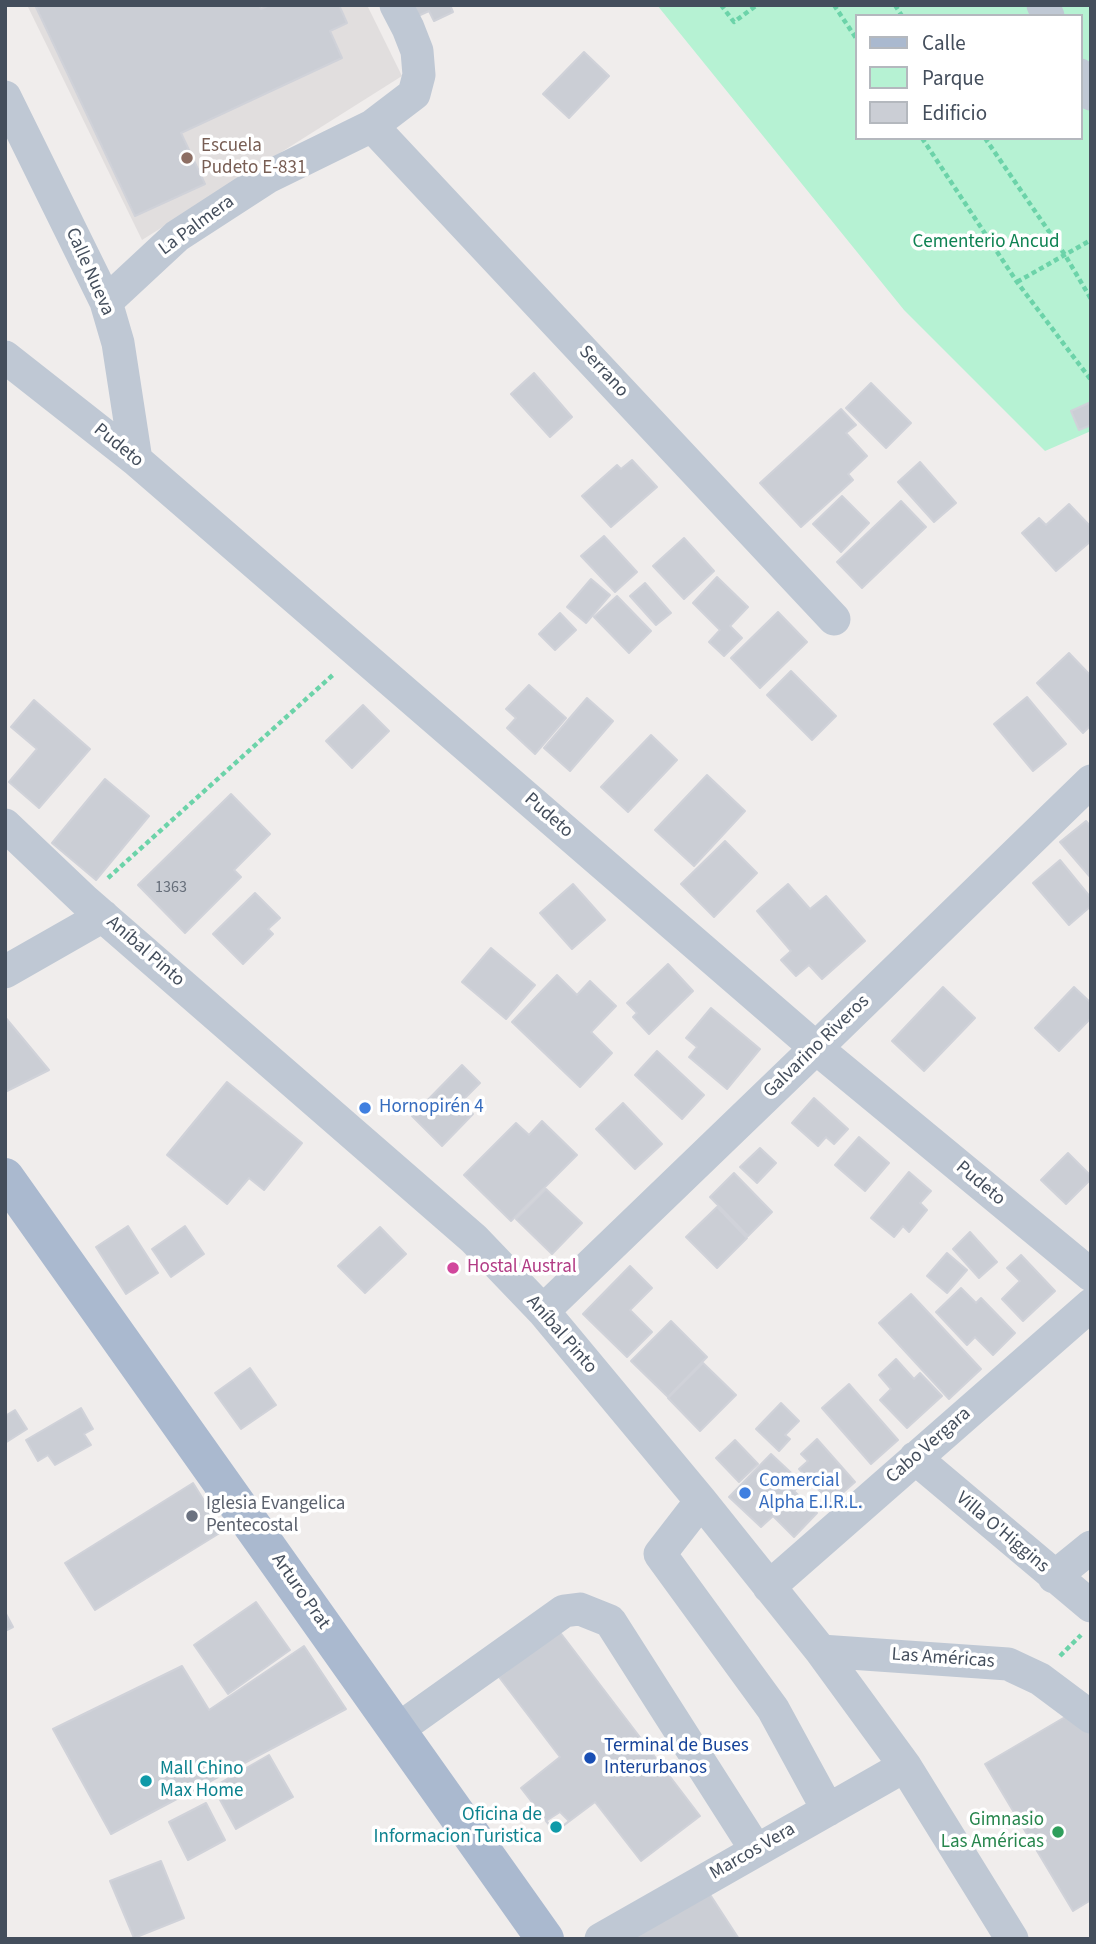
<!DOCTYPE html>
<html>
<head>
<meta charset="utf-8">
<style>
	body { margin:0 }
	#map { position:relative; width:1096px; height:1944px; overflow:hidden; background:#f0edec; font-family:"Source Sans 3",sans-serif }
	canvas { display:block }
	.frame { position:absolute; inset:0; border:7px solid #444e5c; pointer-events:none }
	.legend { position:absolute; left:855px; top:14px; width:228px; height:126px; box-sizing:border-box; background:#fff; border:2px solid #b4b8be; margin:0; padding:9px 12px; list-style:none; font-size:21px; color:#444e5c }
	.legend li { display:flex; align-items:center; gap:14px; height:35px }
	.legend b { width:35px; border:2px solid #b4b8be }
</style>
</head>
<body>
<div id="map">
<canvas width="1096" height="1944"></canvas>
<div class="frame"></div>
<ul class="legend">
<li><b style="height:9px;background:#aab9cf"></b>Calle</li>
<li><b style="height:19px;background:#b6f2d3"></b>Parque</li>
<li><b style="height:19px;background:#cbced5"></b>Edificio</li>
</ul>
</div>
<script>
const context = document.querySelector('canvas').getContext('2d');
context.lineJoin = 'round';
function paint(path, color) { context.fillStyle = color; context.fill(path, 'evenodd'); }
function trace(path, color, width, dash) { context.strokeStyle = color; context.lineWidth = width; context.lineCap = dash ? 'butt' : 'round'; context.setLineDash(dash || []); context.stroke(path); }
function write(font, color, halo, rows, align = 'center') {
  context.font = font + ' "Source Sans 3",sans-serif'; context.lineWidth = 7; context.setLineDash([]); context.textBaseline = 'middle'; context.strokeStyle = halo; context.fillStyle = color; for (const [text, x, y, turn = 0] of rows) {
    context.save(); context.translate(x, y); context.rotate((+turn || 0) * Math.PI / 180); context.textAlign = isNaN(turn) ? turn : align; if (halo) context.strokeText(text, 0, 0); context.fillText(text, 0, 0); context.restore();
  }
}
paint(new Path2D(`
	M27 5H367L402 76 142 240Z`), '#e1dede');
paint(new Path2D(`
	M657 5H1091V431L1045 451 904 310ZM856 16H1080V138H856Z`), '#b6f2d3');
const building = new Path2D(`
	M35 5H259L261 9 270 5H339L347 23 330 31 342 58 181 133 205 184 135 216Z
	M412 5H450L453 12 434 21 429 11 418 16Z
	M584 52 609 76 569 118 543 94Z
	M534 373 572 417 550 437 511 394Z
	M871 383 911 423 886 448 846 408Z
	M1091 402V425L1079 430 1071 411Z
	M841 409 856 425 846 433 867 456 848 474 853 480 801 527 760 483Z
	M632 460 657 487 611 527 582 496 617 465 621 469Z
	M920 462 956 503 934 522 898 482Z
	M842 496 869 523 841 552 813 524Z
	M901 501 926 527 862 588 837 562Z
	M1069 504 1091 527V541L1056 571 1022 533 1039 518 1046 525Z
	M604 536 637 572 615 592 581 556Z
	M684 538 714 571 684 599 653 566Z
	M717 577 748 607 730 626 742 638 724 656 709 642 720 630 693 603Z
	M591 579 610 595 586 623 567 607Z
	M645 583 671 613 656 625 630 596Z
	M617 596 651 631 629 653 594 617Z
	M778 612 807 642 760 688 731 658Z
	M560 613 576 630 555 650 539 634Z
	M1069 653 1091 676V725L1083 733 1037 683Z
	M791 671 836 716 812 740 767 695Z
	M529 685 566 718 535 754 507 728 516 718 506 709Z
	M1027 697 1066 744 1033 771 994 724Z
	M587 698 613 721 570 771 544 748Z
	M34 700 90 749 39 808 9 782 37 749 11 727Z
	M363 705 389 731 352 768 326 741Z
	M651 735 677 760 628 812 601 787Z
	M707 775 745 811 694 866 655 830Z
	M105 779 149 816 96 880 52 843Z
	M231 794 270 834 234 870 241 877 185 933 138 885Z
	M1086 821 1091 827V878L1060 842Z
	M725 841 757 873 714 917 681 884Z
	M1060 860 1091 898V906L1069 925 1033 883Z
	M573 884 605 920 572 949 540 913Z
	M788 884 810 909 826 896 865 941 822 979 809 965 796 976 781 960 791 951 757 911Z
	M255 893 280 918 268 929 273 934 243 964 213 934Z
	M491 948 535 985 506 1019 462 982Z
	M668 964 693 991 649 1034 633 1017 637 1013 627 1003Z
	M557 975 577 995 590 981 616 1006 591 1032 612 1053 580 1087 512 1022Z
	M943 987 975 1018 924 1071 892 1041Z
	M1074 987 1091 1003V1018L1059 1051 1035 1028Z
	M711 1008 760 1049 727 1089 689 1057 697 1047 686 1038Z
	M5 1017 49 1070 5 1092Z
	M657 1051 704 1095 682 1119 635 1075Z
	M462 1065 480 1083 461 1102 473 1114 442 1146 412 1116Z
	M227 1082 302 1143 264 1190 249 1178 227 1204 167 1155Z
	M814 1098 848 1129 834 1144 826 1137 818 1146 792 1123Z
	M623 1103 662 1144 635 1169 596 1129Z
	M542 1121 577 1155 511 1221 464 1175 516 1123 529 1135Z
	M859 1137 889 1163 865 1191 835 1165Z
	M760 1148 776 1163 757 1183 740 1167Z
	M1068 1153 1091 1176V1179L1066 1204 1041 1180Z
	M909 1172 931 1191 920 1203 927 1210 909 1232 903 1226 894 1237 871 1218Z
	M734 1173 772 1212 748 1236 710 1197Z
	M546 1189 582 1223 552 1254 516 1219Z
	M717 1207 747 1238 717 1268 686 1237Z
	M128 1226 158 1273 126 1294 96 1247Z
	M185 1226 204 1254 171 1277 152 1249Z
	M380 1227 406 1254 365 1293 338 1266Z
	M970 1232 997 1262 979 1278 953 1249Z
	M947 1253 967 1270 947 1293 927 1276Z
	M1021 1255 1055 1291 1023 1321 1002 1299 1020 1281 1007 1268Z
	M630 1266 652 1288 630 1310 652 1332 627 1357 583 1314Z
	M961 1288 976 1303 981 1298 1015 1333 993 1355 975 1337 967 1345 936 1312Z
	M911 1294 981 1369 949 1399 879 1323Z
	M671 1321 707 1357 668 1397 631 1361Z
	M896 1359 914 1379 920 1373 942 1396 907 1428 880 1400 891 1389 879 1375Z
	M703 1363 736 1395 700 1431 668 1398Z
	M250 1368 276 1405 241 1429 215 1393Z
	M849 1384 898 1440 871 1464 822 1408Z
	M781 1403 799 1421 785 1435 790 1439 779 1451 756 1429Z
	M81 1408 93 1429 84 1434 91 1445 55 1465 48 1455 38 1461 26 1440Z
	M15 1410 27 1429 5 1443V1416Z
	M817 1439 855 1482 831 1503 799 1469 808 1461 801 1454Z
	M735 1440 758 1464 739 1482 716 1458Z
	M771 1454 802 1483 794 1491 817 1513 794 1537 773 1516 761 1527 729 1497Z
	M193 1483 223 1531 95 1610 65 1563Z
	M256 1602 290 1650 228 1694 194 1645Z
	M5 1612 13 1627 5 1631Z
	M559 1631 700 1816 641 1861 595 1802 555 1832 521 1788 560 1757 499 1677Z
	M304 1646 346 1709 111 1834 53 1729 182 1666 209 1710Z
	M1077 1710 1091 1732V1900L1073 1911 985 1764Z
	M269 1755 293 1797 236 1829 213 1787Z
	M206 1803 225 1840 188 1860 169 1822Z
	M560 1812 569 1821 555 1832 546 1821Z
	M161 1861 184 1918 134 1938 110 1881Z
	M709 1893 739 1939H624Z`);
paint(building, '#cbced5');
trace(building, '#d0d2d9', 2);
trace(new Path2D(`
	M721 5 734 22 757 5
	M834 5 856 38
	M895 5 902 16
	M922 138 1017 282 1091 380
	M985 138 1065 255 1091 299
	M1017 282 1091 240
	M108 878 335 673
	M1060 1656 1081 1635`), '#6cd3a9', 4.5, [5, 3.5]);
trace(new Path2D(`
	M1043 5 1048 16
	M1080 75 1091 94
	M5 97 106 302 118 343 136 460
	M372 126 834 619
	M106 302 177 236 268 177 372 126 414 94 419 75 417 51 408 28 396 5
	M5 357 136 460 816 1048 1091 1275
	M5 825 84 900 474 1239 543 1311 701 1501 821 1651 905 1766 1012 1939
	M5 972 103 916
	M543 1311 816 1048 1091 781
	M915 1458 1091 1606
	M701 1501 660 1554 773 1709 828 1810
	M1054 1577 1091 1547
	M769 1587 1091 1305
	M821 1651 1008 1664 1040 1679 1091 1717
	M397 1730 564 1611 580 1609 610 1621 756 1850
	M601 1939 905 1766`), '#bfc8d4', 33);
trace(new Path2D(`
	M5 1177 545 1939`), '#aab9cf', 38);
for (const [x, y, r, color] of [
	[187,158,7,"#8d6e63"],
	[365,1108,7,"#3f7fe0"],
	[453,1268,7,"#d1479c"],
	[745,1493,7,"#3f7fe0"],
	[192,1516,7,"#6b7280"],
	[590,1758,7,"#1a4fb4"],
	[146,1781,7,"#0f9aa8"],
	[556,1827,7,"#0f9aa8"],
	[1058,1832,7,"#2e9e5b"]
]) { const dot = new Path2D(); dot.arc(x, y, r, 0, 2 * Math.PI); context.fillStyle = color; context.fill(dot); trace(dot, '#fff', 2.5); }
write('16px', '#666e7a', null, [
	["1363",171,888]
]);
write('19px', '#785e54', '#fff', [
	["Escuela",201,147],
	["Pudeto E-831",201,169]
], 'left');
write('19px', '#444e5c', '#fff', [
	["La Palmera",197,226,-36],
	["Calle Nueva",89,272,66],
	["Serrano",603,372,47],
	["Pudeto",118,446,39],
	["Pudeto",548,816,41],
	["Aníbal Pinto",145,952,41],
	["Galvarino Riveros",817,1047,-44],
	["Pudeto",980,1184,40],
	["Aníbal Pinto",561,1335,49],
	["Cabo Vergara",929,1446,-41],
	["Villa O'Higgins",1002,1533,40],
	["Arturo Prat",300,1592,55],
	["Las Américas",943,1659,4],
	["Marcos Vera",753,1852,-30]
]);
write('19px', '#0f8353', '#fff', [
	["Cementerio Ancud",986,243]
]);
write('19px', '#366cbe', '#fff', [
	["Hornopirén 4",379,1108],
	["Comercial",759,1482],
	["Alpha E.I.R.L.",759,1504]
], 'left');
write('19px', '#b23c85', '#fff', [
	["Hostal Austral",467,1268]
], 'left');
write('19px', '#5b616d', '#fff', [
	["Iglesia Evangelica",206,1505],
	["Pentecostal",206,1527]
], 'left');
write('19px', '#164399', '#fff', [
	["Terminal de Buses",604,1747],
	["Interurbanos",604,1769]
], 'left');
write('19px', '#0d838f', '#fff', [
	["Mall Chino",160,1770],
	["Max Home",160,1792],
	["Oficina de",542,1816,"right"],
	["Informacion Turistica",542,1838,"right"]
], 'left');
write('19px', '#27864d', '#fff', [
	["Gimnasio",1044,1821],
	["Las Américas",1044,1843]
], 'right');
</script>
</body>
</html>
